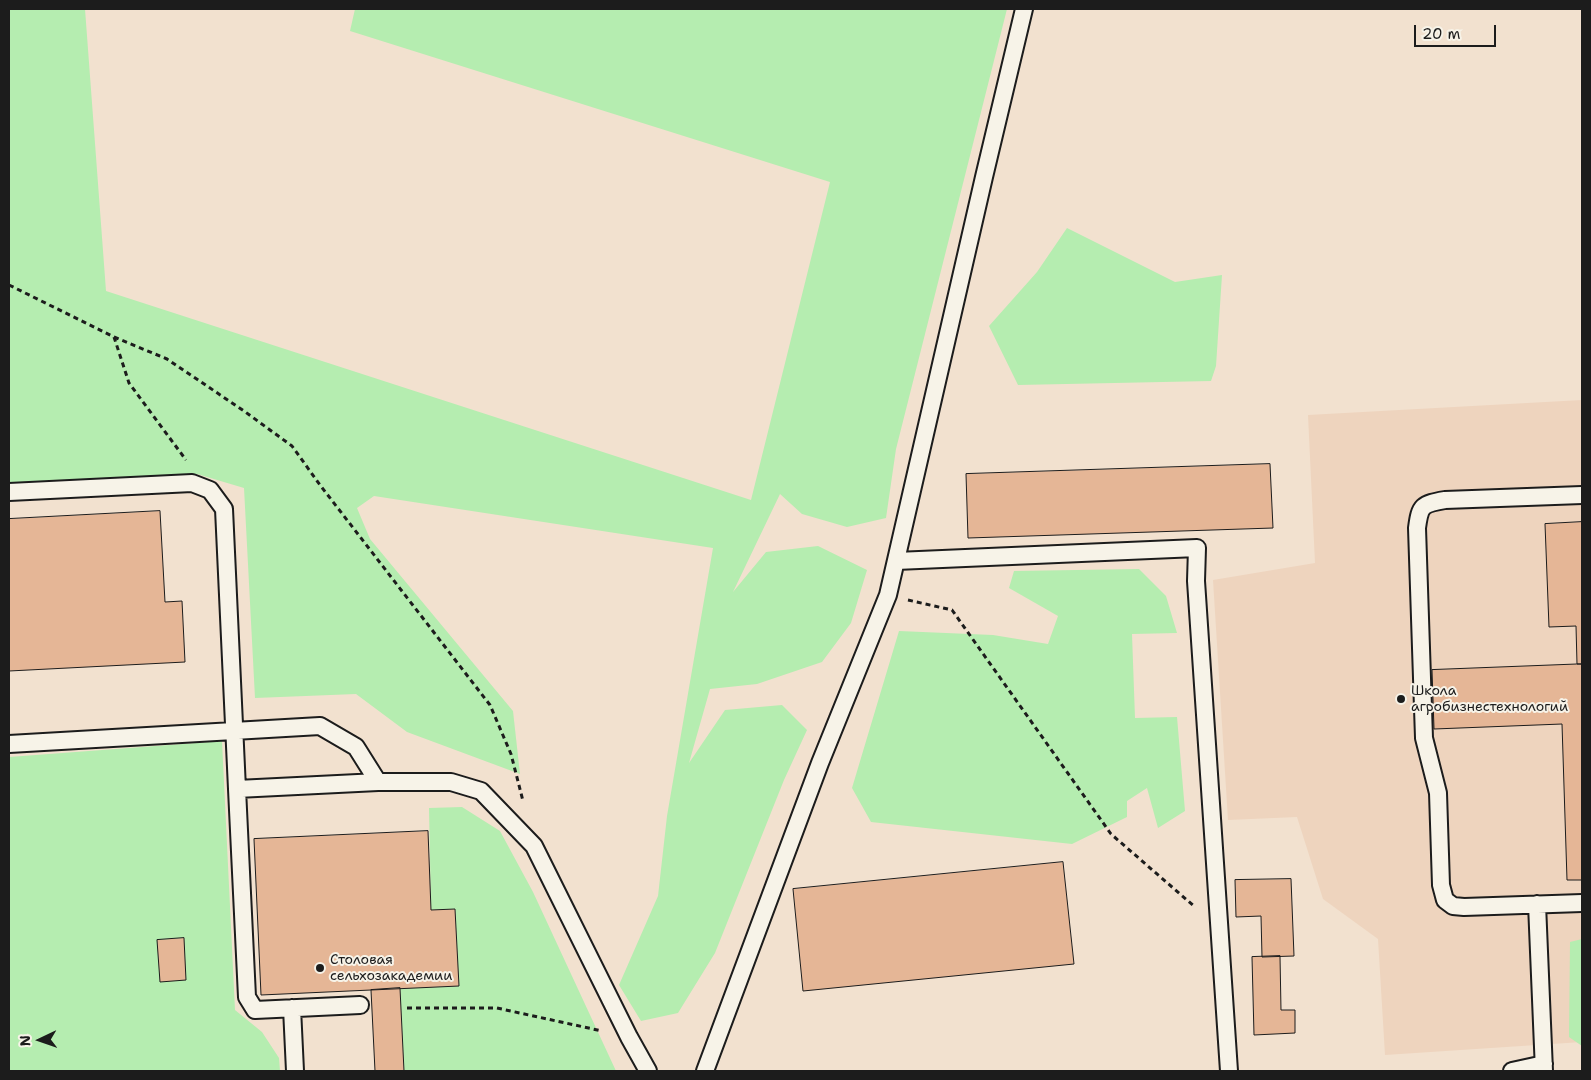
<!DOCTYPE html>
<html>
<head>
<meta charset="utf-8">
<style>
	body { margin:0 }
	#map { position:relative; width:1591px; height:1080px; overflow:hidden; background:#f2e1cf; font-family:"Shantell Sans",sans-serif }
	canvas { display:block }
	.frame { position:absolute; inset:0; border:10px solid #1c1c1c; pointer-events:none }
	.north { position:absolute; left:15px; top:1015px; width:50px; height:50px; -webkit-text-stroke:4px #f7f3e8; paint-order:stroke; rotate:267deg; font-size:14px; font-weight:700; line-height:20px; text-align:center; color:#1c1c1c }
	.north::after { content:''; display:block; margin:auto; width:18px; height:22px; background:#1c1c1c; clip-path:polygon(50% 0,100% 100%,50% 72%,0 100%) }
	.scale { position:absolute; left:1414px; top:25px; width:82px; height:22px; box-sizing:border-box; border:2px solid #1c1c1c; border-top:0; padding-left:6px; font-size:15px; line-height:18px; white-space:nowrap; color:#1c1c1c; -webkit-text-stroke:4px #f7f3e8; paint-order:stroke }
</style>
</head>
<body>
<div id="map">
<canvas width="1591" height="1080"></canvas>
<div class="frame"></div>
<div class="north">N</div>
<div class="scale">20 m</div>
</div>
<script>
const context = document.querySelector('canvas').getContext('2d');
context.lineJoin = 'round';
function paint(path, color) { context.fillStyle = color; context.fill(path, 'evenodd'); }
function trace(path, color, width, dash) { context.strokeStyle = color; context.lineWidth = width; context.lineCap = dash ? 'butt' : 'round'; context.setLineDash(dash || []); context.stroke(path); }
function write(font, color, halo, rows, align = 'center') {
  context.font = font + ' "Shantell Sans",sans-serif'; context.lineWidth = 4; context.setLineDash([]); context.textBaseline = 'middle'; context.strokeStyle = halo; context.fillStyle = color; for (const [text, x, y, turn = 0] of rows) {
    context.save(); context.translate(x, y); context.rotate((+turn || 0) * Math.PI / 180); context.textAlign = isNaN(turn) ? turn : align; if (halo) context.strokeText(text, 0, 0); context.fillText(text, 0, 0); context.restore();
  }
}
paint(new Path2D(`
	M1582 400V1042L1385 1055 1378 939 1323 899 1297 817 1228 820 1213 580 1315 563 1308 415Z`), '#eed4be');
paint(new Path2D(`
	M9 9H85L106 291 751 500 830 182 350 31 355 9H1007L896 449 886 518 847 527 802 514 780 494 733 592 766 552 818 546 867 570 851 623 822 662 757 684 710 689 689 763 725 710 782 705 807 730 784 780 715 953 678 1013 641 1021 619 985 658 896 667 816 713 548 374 496 357 508 370 539 513 711 520 774 407 732 356 694 255 698 244 488 197 474 9 485Z
	M1067 228 1175 282 1222 275 1216 366 1211 381 1018 385 989 326 1037 272Z
	M1139 569 1166 596 1177 633 1132 634 1135 718 1177 717 1185 811 1158 828 1147 788 1127 801V817L1072 844 871 822 852 788 899 631 993 635 1048 644 1058 616 1009 588 1014 571Z
	M222 741 235 1010 262 1032 279 1058 280 1071H9V757Z
	M462 807 500 831 533 892 616 1071H404L400 988 459 985 455 909 431 910 429 808Z
	M1582 939V1046L1569 1037 1570 942Z`), '#b5edb0');
const building = new Path2D(`
	M1270 464 1273 528 968 538 966 474Z
	M160 511 165 602 182 601 185 662 9 671V519Z
	M1582 522V664H1577L1576 626 1549 627 1545 524Z
	M1577 664H1582V880H1567L1562 724 1434 729 1432 670Z
	M428 831 431 910 455 909 459 986 261 995 254 839Z
	M1063 862 1074 964 803 991 793 889Z
	M1291 879 1294 956 1262 957 1261 916 1236 917 1235 880Z
	M184 938 186 980 160 982 157 940Z
	M1280 956 1281 1010H1295V1033L1254 1035 1252 957Z
	M400 988 404 1071H375L371 990Z`);
paint(building, '#e5b696');
trace(building, '#1c1c1c', 1);
const lane = new Path2D(`
	M9 492 192 483 210 490 224 509 237 789 378 782H451L481 791 534 846 629 1037 648 1071
	M1582 495 1445 500C1422 504 1420 505 1417 528L1424 738 1438 793 1441 885 1445 900 1453 906 1464 907 1582 903
	M896 561 1197 548 1196 581 1229 1071
	M9 744 320 726 356 747 378 782
	M237 789 247 997 255 1010 360 1005
	M1537 904 1544 1071
	M292 1008 295 1071
	M705 1071 820 763 888 595 984 177 1024 9
	M1512 1071 1544 1064`);
trace(lane, '#1c1c1c', 20);
trace(new Path2D(`
	M9 285 114 337 129 383 186 460
	M114 337 167 359 244 411 292 446 320 485 490 705 511 754 523 801
	M908 600 952 610 1111 834 1195 907
	M407 1008H497L602 1031`), '#1c1c1c', 3, [5, 4]);
trace(lane, '#f7f3e8', 16);
for (const [x, y, r, color] of [
	[1401,699,5,"#1c1c1c"],
	[320,968,5,"#1c1c1c"]
]) { const dot = new Path2D(); dot.arc(x, y, r, 0, 2 * Math.PI); context.fillStyle = color; context.fill(dot); trace(dot, '#f7f3e8', 2); }
write('14px', '#1c1c1c', '#f7f3e8', [
	["Школа",1411,691],
	["агробизнестехнологий",1411,707],
	["Столовая",330,960],
	["сельхозакадемии",330,976]
], 'left');
</script>
</body>
</html>
